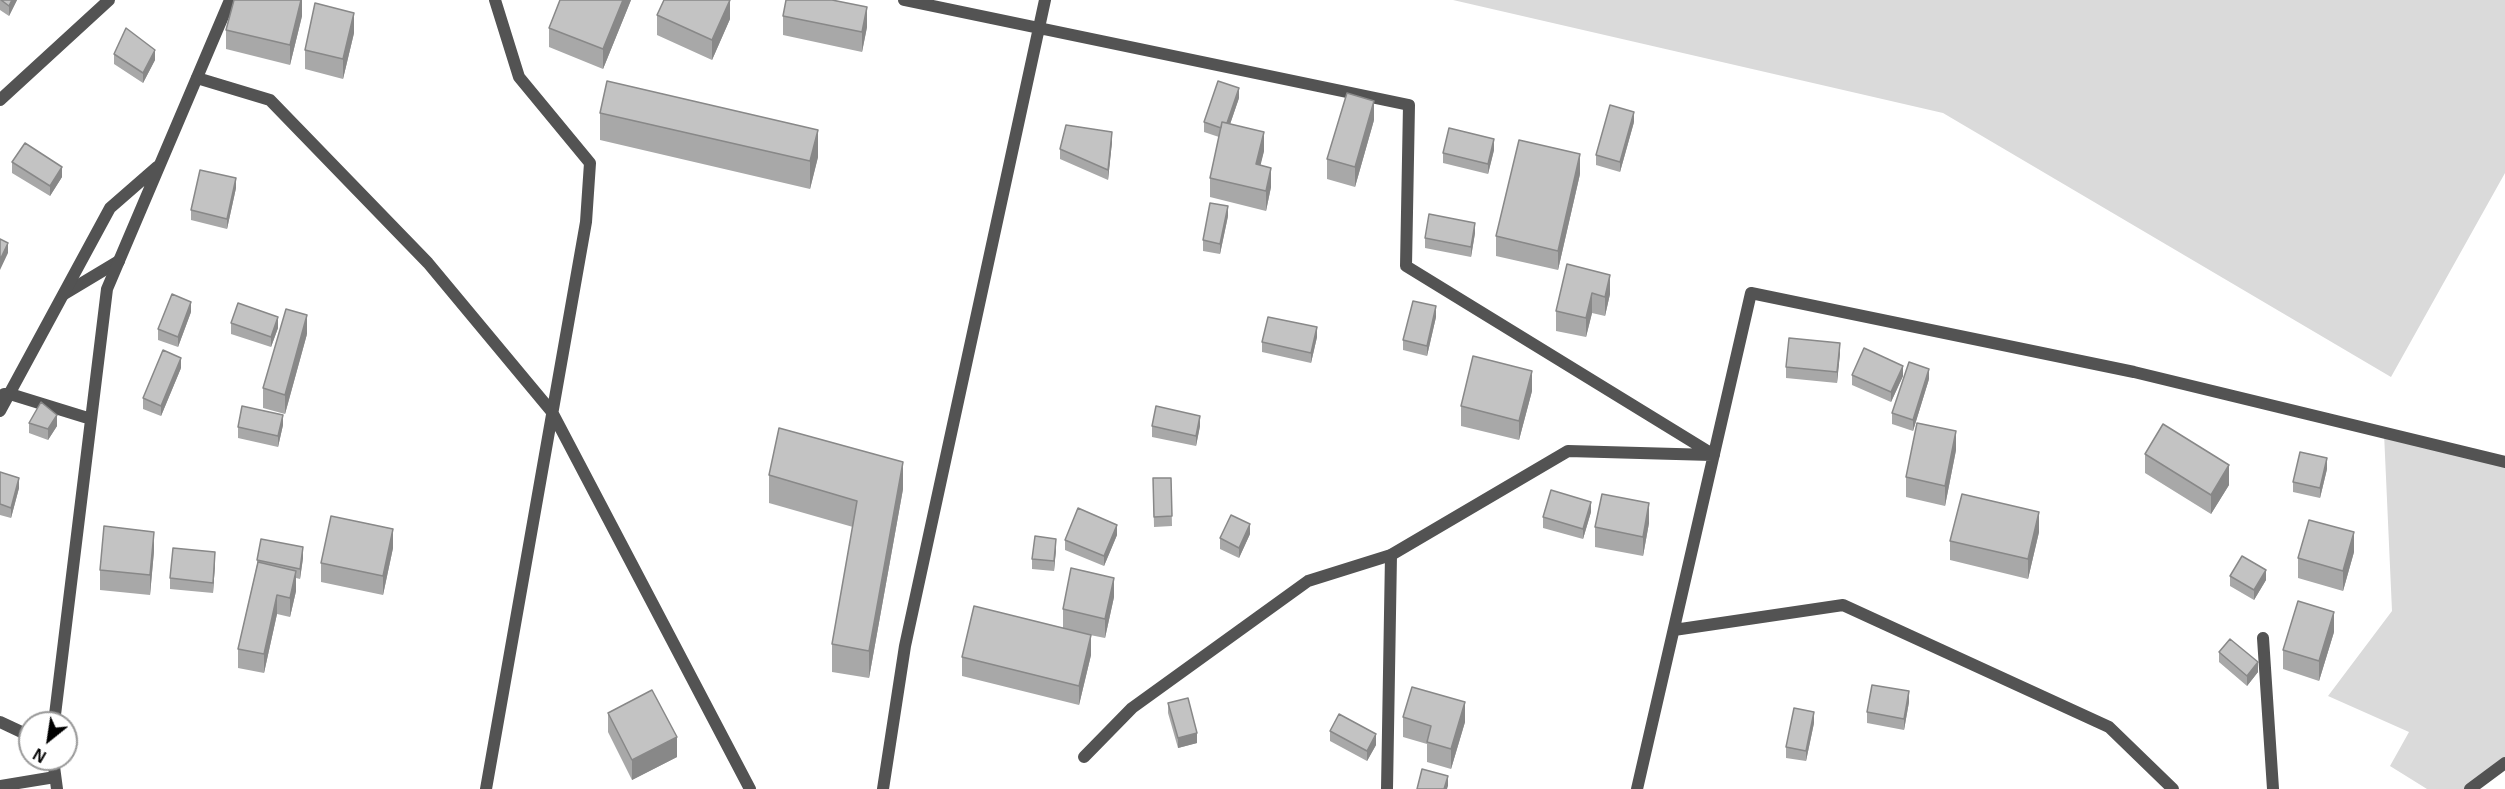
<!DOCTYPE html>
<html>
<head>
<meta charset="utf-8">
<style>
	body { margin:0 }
	#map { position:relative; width:2505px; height:789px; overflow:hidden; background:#fff; font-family:Helvetica,sans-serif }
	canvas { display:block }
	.north { position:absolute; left:18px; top:711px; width:60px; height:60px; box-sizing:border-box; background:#fff; border:2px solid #999; border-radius:50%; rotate:210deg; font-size:16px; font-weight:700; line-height:24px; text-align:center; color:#000 }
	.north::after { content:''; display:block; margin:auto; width:21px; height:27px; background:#000; clip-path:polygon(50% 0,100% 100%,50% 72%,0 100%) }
</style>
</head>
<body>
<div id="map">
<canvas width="2505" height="789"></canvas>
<div class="north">N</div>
</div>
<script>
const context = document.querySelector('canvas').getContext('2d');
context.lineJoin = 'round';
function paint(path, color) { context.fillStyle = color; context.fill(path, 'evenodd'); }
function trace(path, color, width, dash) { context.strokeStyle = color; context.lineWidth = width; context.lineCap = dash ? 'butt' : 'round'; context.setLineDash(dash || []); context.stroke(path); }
paint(new Path2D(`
	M1453 0H2505V173L2391 377 1943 113Z
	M2384 433 2505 462V763L2470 789H2427L2390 766 2409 732 2328 696 2392 611Z`), '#dadada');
trace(new Path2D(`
	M197 78 270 100 428 263 552 412 750 789
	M64 294 119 261
	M2263 638 2273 789
	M486 789 586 222 590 163 519 77 495 0
	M1387 789 1391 555`), '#535353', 12);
trace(new Path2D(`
	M904 0 1409 105 1406 266 1714 455
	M0 100 109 0
	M4 394H10L91 419
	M0 411 110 208 157 167
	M1674 630 1843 605 2109 727 2173 789
	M0 722 30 736
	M54 723 107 289 230 0
	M1084 757 1132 708 1308 581 1391 555 1568 451 1712 455
	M53 759 57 789
	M0 786 55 777
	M883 789 905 646 1045 0
	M1637 789 1751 293 2134 372 2505 462
	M2470 789 2505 763`), '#535353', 12);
paint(new Path2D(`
	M0 0H17L9 16 0 10Z
	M302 0V16L290 65 226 49V30Z
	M560 0H631L603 69 549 47V28Z
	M657 15 730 19 712 60 657 35Z
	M783 16 867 27 862 52 783 35Z
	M354 33 343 79 305 69V50Z
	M114 54 155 60 143 83 114 64Z
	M1239 98 1230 124 1264 151 1260 165 1271 187 1266 211 1210 197V178L1219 137 1204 132V122Z
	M600 113 818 157 810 189 600 140Z
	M1374 120 1355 187 1327 179V159Z
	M1634 122 1620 172 1596 165V155Z
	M1112 142 1108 180 1060 159V149Z
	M1494 150 1488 174 1443 163V153Z
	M12 162 62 177 50 196 12 173Z
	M1580 174 1558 270 1496 256V236Z
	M236 188 227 229 191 220V210Z
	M1228 216 1220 254 1203 251V240Z
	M1475 233 1471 257 1425 248V238Z
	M1567 264 1610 294 1605 316 1592 313 1586 337 1556 331V311Z
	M191 312 178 347 158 340V329Z
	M1436 317 1427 356 1403 350V340Z
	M231 323 278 328 271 347 231 334Z
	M307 334 285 414 263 408V388Z
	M1317 337 1311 363 1262 352V342Z
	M1840 353 1837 383 1786 378V367Z
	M181 368 161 416 143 409V398Z
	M1852 375 1903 376 1891 402 1852 385Z
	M1929 379 1913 431 1892 424V413Z
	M1532 391 1519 440 1461 426V406Z
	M29 423 57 426 48 440 29 433Z
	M283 425 278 447 238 438V427Z
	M1152 426H1200L1196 446 1152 437Z
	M1956 450 1945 506 1906 497V477Z
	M2145 454 2229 485 2211 514 2145 473Z
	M2327 469 2320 498 2293 492V482Z
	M0 472 19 488 11 518 0 515Z
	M769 475 903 489 869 678 832 672V644L853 527 769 503Z
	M1153 478H1171L1172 526 1154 527Z
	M1591 512 1583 539 1543 528V517Z
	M1649 523 1643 556 1595 547V527Z
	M2039 532 2028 579 1950 560V541Z
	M1250 534 1239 558 1220 549V538Z
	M1117 535 1104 566 1065 550V540Z
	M393 548 383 595 321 582V563Z
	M1056 549 1054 571 1032 569V559Z
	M154 551 150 595 100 590V570Z
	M2354 552 2343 591 2298 578V558Z
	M303 558 300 579 296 578V591L290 617 277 614 264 673 238 668V649L257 565V560Z
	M215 563 213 593 170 589V578Z
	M2230 576 2266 580 2254 600 2230 586Z
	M1114 597 1105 638 1090 635 1091 655 1079 705 962 676V657L1063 628V609Z
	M2334 632 2319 681 2283 669V650Z
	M2219 652 2258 672 2247 686 2219 662Z
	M1909 702 1904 730 1867 723V712Z
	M1168 703 1197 743 1178 748 1168 713Z
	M608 713 677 757 632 780 608 732Z
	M1403 717 1465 722 1451 769 1427 762V744L1403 737Z
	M1814 723 1806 761 1786 758V747Z
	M1330 731 1376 745 1367 761 1330 741Z`), '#a8a8a8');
paint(new Path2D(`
	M12 0H17L9 16V6Z
	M301 0H302V16L290 65V45Z
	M623 0H631L603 69V49Z
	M730 0V19L712 60V40Z
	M867 7V27L862 52V32Z
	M354 13V33L343 79V59Z
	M155 50V60L143 83V73Z
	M1239 88V98L1225 139V129Z
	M1374 101V120L1355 187V167Z
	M1634 112V122L1620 172V162Z
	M818 130V157L810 189V161Z
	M1112 132V142L1108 180V170Z
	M1264 132V151L1256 184V164Z
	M1494 139V150L1488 174V164Z
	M1580 154V174L1558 270V251Z
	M62 167V177L50 196V186Z
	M1271 168V187L1266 211V191Z
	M236 178V188L227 229V219Z
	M1228 206V216L1220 254V244Z
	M1475 223V233L1471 257V247Z
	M8 243V253L0 270V260Z
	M1610 275V294L1605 316V297Z
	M1592 293V313L1586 337V318Z
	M191 302V312L178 347V337Z
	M1436 306V317L1427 356V346Z
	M307 315V334L285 414V395Z
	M278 317V328L271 347V337Z
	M1317 327V337L1311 363V353Z
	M1840 343V353L1837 383V372Z
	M181 358V368L161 416V406Z
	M1903 366V376L1891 402V392Z
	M1929 369V379L1913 431V420Z
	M1532 371V391L1519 440V421Z
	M57 415V426L48 440V429Z
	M283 415V425L278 447V436Z
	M1200 416V426L1196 446V436Z
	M1956 431V450L1945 506V486Z
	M2327 458V469L2320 498V488Z
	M903 462V489L869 678V651Z
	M2229 465V485L2211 514V495Z
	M19 478V488L11 518V508Z
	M1591 502V512L1583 539V529Z
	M1649 503V523L1643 556V537Z
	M2039 512V532L2028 579V559Z
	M1250 524V534L1239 558V548Z
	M1117 525V535L1104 566V556Z
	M393 529V548L383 595V576Z
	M154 532V551L150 595V575Z
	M2354 532V552L2343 591V571Z
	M1056 539V549L1054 571V561Z
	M303 547V558L300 579V569Z
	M215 552V563L213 593V583Z
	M2266 570V580L2254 600V590Z
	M296 571V591L290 617V598Z
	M1114 578V597L1105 638V619Z
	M277 595V614L264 673V654Z
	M2334 612V632L2319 681V661Z
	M1091 635V655L1079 705V686Z
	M2258 662V672L2247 686V676Z
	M1909 691V702L1904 730V719Z
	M1465 702V722L1451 769V749Z
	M1814 712V723L1806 761V751Z
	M1197 733V743L1178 748V738Z
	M1376 734V745L1367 761V751Z
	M677 737V757L632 780V760Z
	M1448 776V786L1447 789H1444Z`), '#888');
const building = new Path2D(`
	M1 0H12L9 6Z
	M234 0H301L290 45 226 30Z
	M560 0H623L603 49 549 28Z
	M664 0H730L712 40 657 15Z
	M786 0H832L867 7 862 32 783 16Z
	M315 3 354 13 343 59 305 50Z
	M126 28 155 50 143 73 114 54Z
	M607 81 818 130 810 161 600 113Z
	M1218 81 1239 88 1227 123 1222 122 1221 128 1204 122Z
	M1347 93 1374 101 1355 167 1327 159Z
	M1610 105 1634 112 1620 162 1596 155Z
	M1222 122 1264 132 1256 164 1271 168 1266 191 1210 178Z
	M1066 125 1112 132 1108 170 1060 149Z
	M1449 128 1494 139 1488 164 1443 153Z
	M1519 140 1580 154 1558 251 1496 236Z
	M25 143 62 167 50 186 12 162Z
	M200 170 236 178 227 219 191 210Z
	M1210 203 1228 206 1220 244 1203 240Z
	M1429 214 1475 223 1471 247 1425 238Z
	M0 239 8 243 0 260Z
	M1567 264 1610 275 1605 297 1592 293 1586 318 1556 311Z
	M172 294 191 302 178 337 158 329Z
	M1413 301 1436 306 1427 346 1403 340Z
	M238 303 278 317 271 337 231 323Z
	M286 309 307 315 285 395 263 388Z
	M1268 317 1317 327 1311 353 1262 342Z
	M1789 338 1840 343 1837 372 1786 367Z
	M1864 348 1903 366 1891 392 1852 375Z
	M163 350 181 358 161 406 143 398Z
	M1473 356 1532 371 1519 421 1461 406Z
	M1909 362 1929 369 1913 420 1892 413Z
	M41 402 57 415 48 429 29 423Z
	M242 406 283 415 278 436 238 427Z
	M1156 406 1200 416 1196 436 1152 426Z
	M1917 423 1956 431 1945 486 1906 477Z
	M2163 424 2229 465 2211 495 2145 454Z
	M779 428 903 462 869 651 832 644 857 501 769 475Z
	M2300 452 2327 458 2320 488 2293 482Z
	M0 472 19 478 11 508 0 504Z
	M1153 478H1171L1172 516 1154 517Z
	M1551 490 1591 502 1583 529 1543 517Z
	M1602 494 1649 503 1643 537 1595 527Z
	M1962 494 2039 512 2028 559 1950 541Z
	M1078 508 1117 525 1104 556 1065 540Z
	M1231 515 1250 524 1239 548 1220 538Z
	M331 516 393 529 383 576 321 563Z
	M2309 520 2354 532 2343 571 2298 558Z
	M104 526 154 532 150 575 100 570Z
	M1035 536 1056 539 1054 561 1032 559Z
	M261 539 303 547 300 569 257 560Z
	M173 548 215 552 213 583 170 578Z
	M2242 556 2266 570 2254 590 2230 576Z
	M258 562 296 571 290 598 277 595 264 654 238 649Z
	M1071 568 1114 578 1105 619 1063 609Z
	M2298 601 2334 612 2319 661 2283 650Z
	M974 606 1091 635 1079 686 962 657Z
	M2230 639 2258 662 2247 676 2219 652Z
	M1872 685 1909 691 1904 719 1867 712Z
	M1412 687 1465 702 1451 749 1427 742 1431 726 1403 717Z
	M652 690 677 737 632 760 608 713Z
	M1188 698 1197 733 1178 738 1168 703Z
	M1794 708 1814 712 1806 751 1786 747Z
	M1339 714 1376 734 1367 751 1330 731Z
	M1422 769 1448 776 1444 789H1417Z`);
paint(building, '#c3c3c3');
trace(building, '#888', 1.5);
</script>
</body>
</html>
